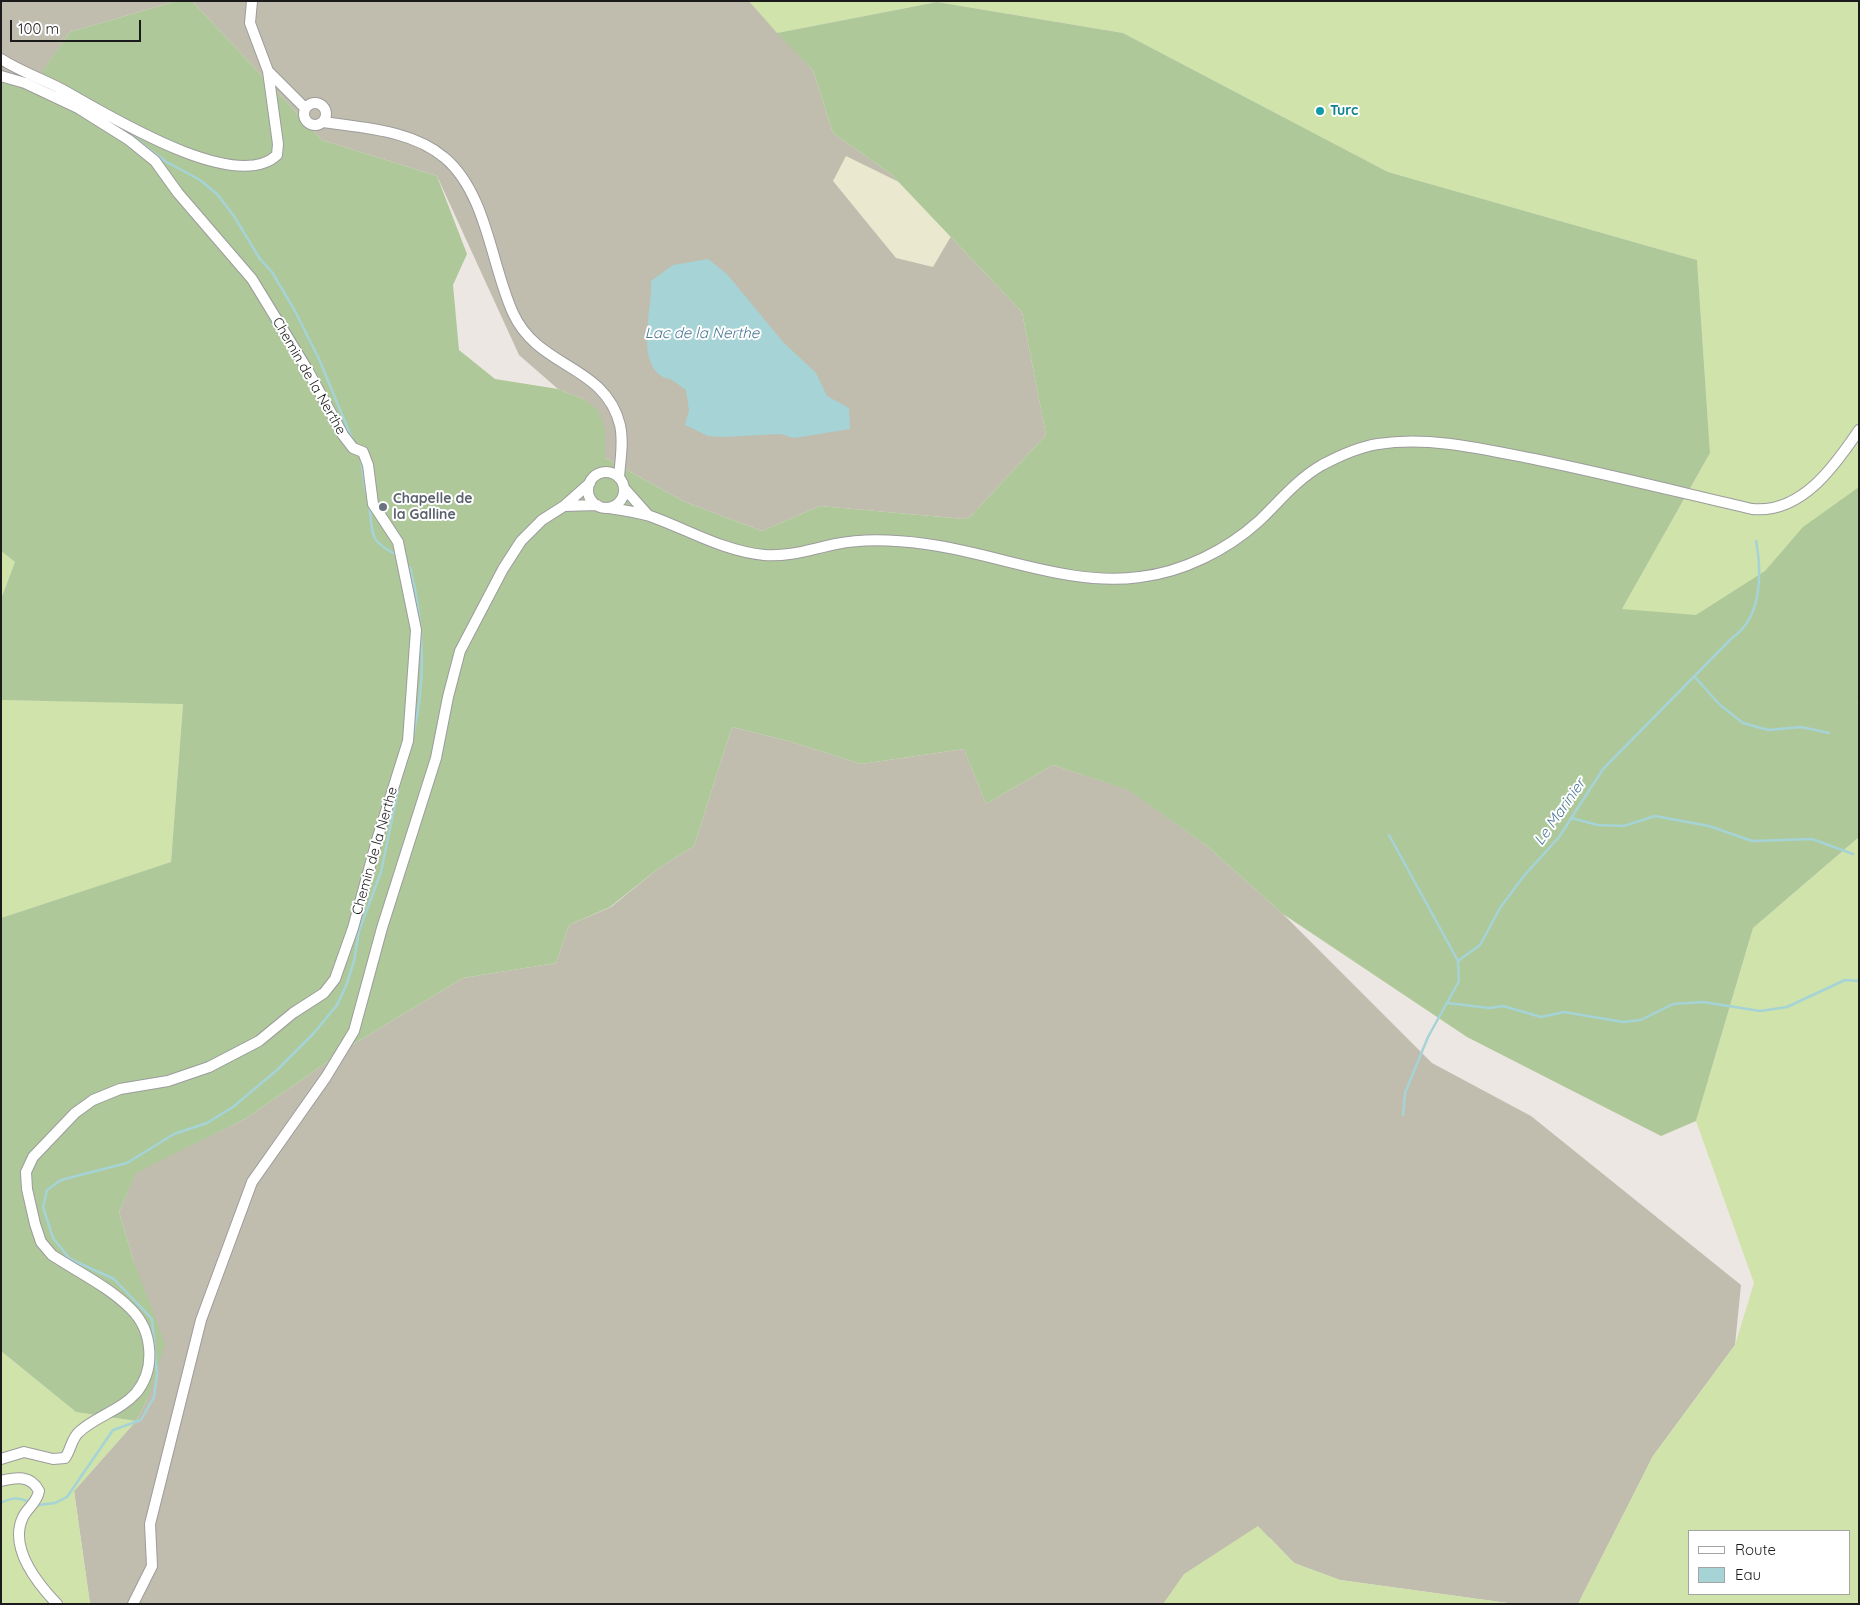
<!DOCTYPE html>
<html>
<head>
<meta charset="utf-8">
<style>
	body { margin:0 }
	#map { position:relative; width:1860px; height:1605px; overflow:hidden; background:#ece7e2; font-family:Quicksand,sans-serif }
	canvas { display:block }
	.frame { position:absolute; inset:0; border:2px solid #1b1b1b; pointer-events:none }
	.legend { position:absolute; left:1688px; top:1530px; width:162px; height:65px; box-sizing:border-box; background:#fff; border:1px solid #a4a4a4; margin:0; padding:6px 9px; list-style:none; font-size:15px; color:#1b1b1b }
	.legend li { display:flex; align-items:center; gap:10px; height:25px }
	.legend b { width:25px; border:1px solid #a4a4a4 }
	.scale { position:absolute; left:10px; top:20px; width:131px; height:22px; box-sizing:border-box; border:2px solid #1b1b1b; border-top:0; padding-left:6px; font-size:15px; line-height:18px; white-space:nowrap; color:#1b1b1b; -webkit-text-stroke:4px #fff; paint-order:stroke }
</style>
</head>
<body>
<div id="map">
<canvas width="1860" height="1605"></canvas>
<div class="frame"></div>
<ul class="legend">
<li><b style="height:6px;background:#fff"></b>Route</li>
<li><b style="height:14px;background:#a5d3d6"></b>Eau</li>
</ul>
<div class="scale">100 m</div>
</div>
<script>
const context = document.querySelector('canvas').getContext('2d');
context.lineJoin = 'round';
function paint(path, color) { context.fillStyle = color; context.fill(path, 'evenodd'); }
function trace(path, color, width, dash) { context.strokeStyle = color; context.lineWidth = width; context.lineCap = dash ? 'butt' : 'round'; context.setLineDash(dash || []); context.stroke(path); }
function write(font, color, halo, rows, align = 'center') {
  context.font = font + ' Quicksand,sans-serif'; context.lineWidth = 4; context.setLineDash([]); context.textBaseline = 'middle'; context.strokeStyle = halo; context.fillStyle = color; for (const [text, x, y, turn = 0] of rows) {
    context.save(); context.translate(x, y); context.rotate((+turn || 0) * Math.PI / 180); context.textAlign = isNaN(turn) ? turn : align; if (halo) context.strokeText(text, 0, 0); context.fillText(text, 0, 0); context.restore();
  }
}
paint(new Path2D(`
	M1 1H177L70 32 29 91 1 81Z
	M192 1H749L813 70 833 133 891 174 1022 312 1046 435 970 517 964 519 820 506 762 531 685 502 605 458V429L583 399 558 389 519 355 437 176 322 140Z
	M732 727 792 742 861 764 964 749 986 804 1053 765 1129 790 1207 846 1283 914 1432 1063 1531 1116 1741 1285 1735 1345 1653 1456 1578 1604H1515L1340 1580 1294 1563 1270 1538 1189 1604H90L74 1491 136 1421 148 1398 134 1262 119 1212 136 1172 245 1119 352 1045 463 978 556 963 569 925 611 907 659 868 694 846Z`), '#c0bdae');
paint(new Path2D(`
	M846 156 964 214 933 267 896 258 833 181Z`), '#eae8ce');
paint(new Path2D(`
	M749 1H1859V706L1856 700 1622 609 1710 453 1697 260 1388 172 1123 33 937 2 777 33Z
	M1 551 15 562 1 599Z
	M1 700 183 703 171 862 1 918Z
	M1859 837V1604H1578L1653 1456 1735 1345 1754 1283 1696 1121 1753 928ZM1689 1531H1849V1594H1689Z
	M1 1351 76 1412 136 1421 74 1491 90 1604H1Z
	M1258 1526 1294 1563 1340 1580 1515 1604H1163L1184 1574Z`), '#cfe3ab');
paint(new Path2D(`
	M177 1H192L322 140 437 176 467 254 453 285 459 350 495 379 558 389 583 399 597 409 605 429V458L685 502 762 531 820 506 964 519 970 517 1046 435 1022 312 891 174 833 133 813 70 777 33 937 2 1123 33 1388 172 1697 260 1710 453 1622 609 1696 615 1765 571 1803 527 1859 487V702L1857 701 1859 706V837L1753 928 1696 1121 1661 1136 1467 1037 1283 914 1207 846 1128 790 1053 765 986 804 964 749 861 764 792 742 732 727 694 846 659 868 610 907 569 925 556 963 463 978 352 1045 245 1119 136 1173 119 1212 134 1262 165 1344 148 1398 136 1421 76 1412 1 1351V918L171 862 183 704 1 700V599L15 562 1 551V81L29 90 70 32Z`), '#aec89a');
paint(new Path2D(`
	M708 259 727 274 783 342 816 373 827 396 849 408 850 429 794 438 780 434 723 437 708 436 685 425 689 410 686 390C681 387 676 382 670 379 668 378 665 379 663 377 635 361 653 306 651 281L673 265Z`), '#a5d3d6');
trace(new Path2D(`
	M132 136 165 161 200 180 217 194 234 216 260 259 272 272 295 311 319 359 353 441
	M361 460 366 492
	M369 505C374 536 367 539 398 556
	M410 567C424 622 426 681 413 736
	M1694 676 1720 705 1743 723 1768 730 1801 727 1829 733
	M1571 818 1598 825 1624 826 1655 816 1709 826 1752 841 1812 839 1853 854
	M1389 835 1458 961
	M1447 1003 1490 1008 1503 1006 1541 1017 1564 1012 1623 1022 1641 1020 1673 1004 1703 1002 1760 1011 1787 1007 1845 980 1859 981
	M1403 1115 1405 1093 1428 1037 1459 981 1458 961 1480 945 1500 908 1523 877 1559 837 1603 769 1732 638C1762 618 1762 573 1756 541
	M1 1503C10 1498 17 1497 27 1501
	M39 1505 55 1503 67 1497 113 1430 141 1420 154 1397 157 1374 152 1319 114 1279 70 1259 53 1238 43 1207 47 1190 61 1180 127 1163 174 1134 207 1123 233 1107 277 1070 313 1034 337 1005 346 986 354 961 359 931 381 872 399 785`), '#a5d3d6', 2.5);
const minor = new Path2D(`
	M1 59C21 72 43 79 63 90 105 113 235 195 277 155L278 144 268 71 250 23 252 1
	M269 72 305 108
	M1 76 25 83 78 108 129 140 155 161 178 193 252 279 307 369 343 435 353 448 363 452 368 465 373 504 398 542 416 630 408 741 377 840 353 928 335 979 324 993 293 1013 259 1041 209 1067 168 1081 120 1089 93 1100 75 1113 33 1157 26 1172 27 1189 35 1224 41 1242 52 1255C78 1272 109 1287 131 1309 153 1331 156 1369 136 1393 120 1411 96 1416 79 1432 71 1439 71 1450 65 1458L53 1459 24 1452 1 1459
	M304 114a11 11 0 1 1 22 0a11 11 0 1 1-22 0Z
	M323 122C364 128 412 130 445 158 487 194 491 265 513 313 538 369 605 364 620 425 624 442 620 461 619 478
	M588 490a18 18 0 1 1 36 0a18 18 0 1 1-36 0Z
	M624 488 648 515
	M564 506 597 505
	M609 508C623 510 637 512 650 516 689 530 723 551 764 555 790 557 811 549 836 544 865 538 897 540 926 544 996 553 1069 587 1140 577 1183 572 1227 550 1259 521 1280 501 1296 480 1322 465 1339 456 1358 447 1378 444 1430 436 1483 449 1534 459 1607 474 1679 492 1752 509 1801 514 1834 467 1859 430
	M1 1481C16 1477 31 1475 39 1491 37 1503 28 1507 23 1517 8 1548 38 1584 57 1604
	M133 1604 152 1566 150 1524 201 1320 252 1182 326 1077 354 1031 382 928 436 758 448 697 460 651 503 569 521 541 542 520 564 506 590 483`);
trace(minor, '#9c9c9c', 12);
trace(minor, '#fff', 10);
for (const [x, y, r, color] of [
	[1320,111,5,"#0f9aa8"],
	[383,507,5,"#6b7280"]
]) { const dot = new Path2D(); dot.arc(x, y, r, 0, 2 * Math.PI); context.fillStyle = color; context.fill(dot); trace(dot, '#fff', 2); }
write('bold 14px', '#0d838f', '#fff', [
	["Turc",1330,111]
], 'left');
write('14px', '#1b1b1b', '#fff', [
	["Chemin de la Nerthe",309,376,60],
	["Chemin de la Nerthe",375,851,-74]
]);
write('bold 14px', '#5b616d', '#fff', [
	["Chapelle de",393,499],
	["la Galline",393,515]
], 'left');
write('italic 15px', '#4b7994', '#fff', [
	["Lac de la Nerthe",702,333],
	["Le Marinier",1560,812,-55]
]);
</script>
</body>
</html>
